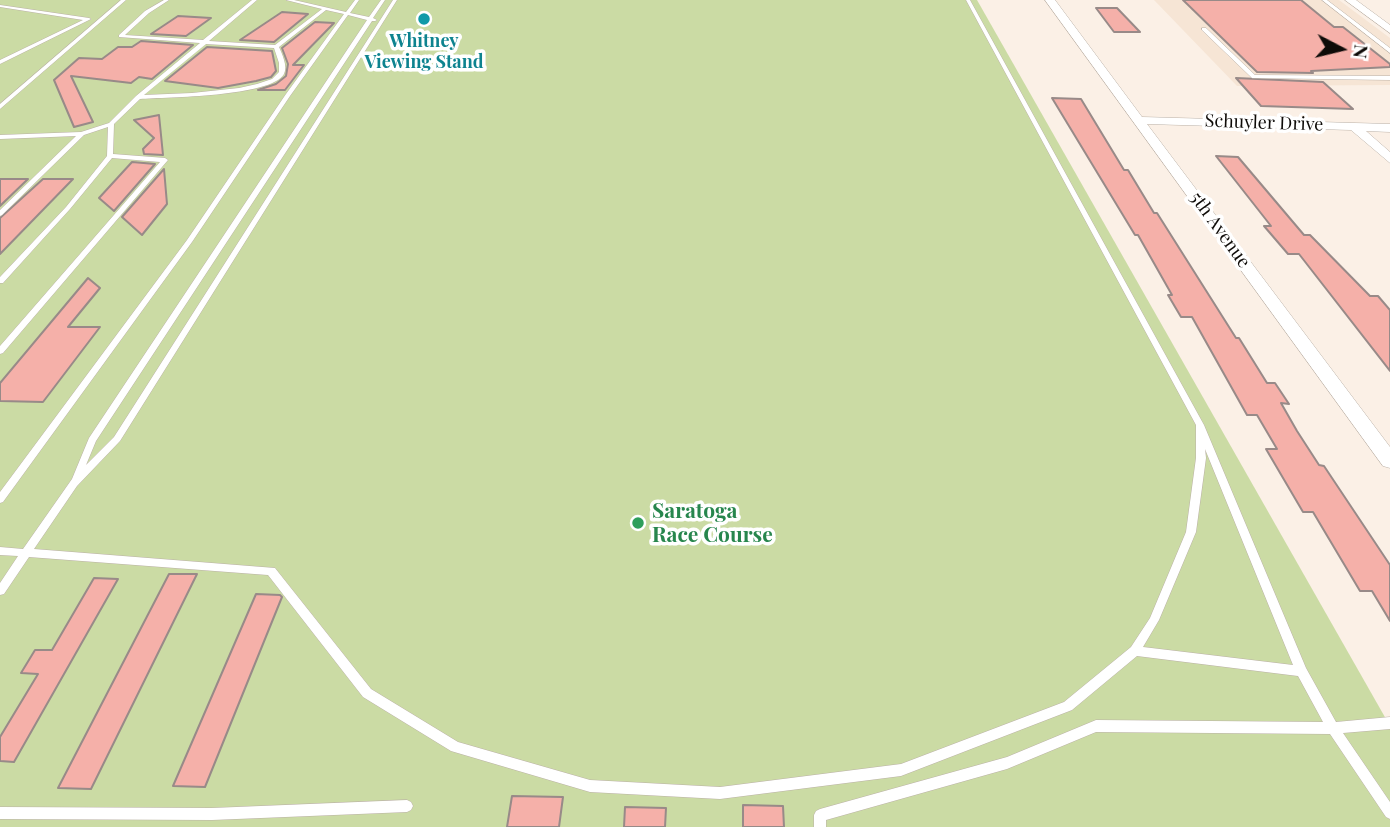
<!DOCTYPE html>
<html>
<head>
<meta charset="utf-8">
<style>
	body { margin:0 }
	#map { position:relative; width:1390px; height:827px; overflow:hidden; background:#fbf0e6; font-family:"Playfair Display",serif }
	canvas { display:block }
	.north { position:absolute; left:1306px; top:14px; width:70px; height:70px; -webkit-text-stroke:5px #fff; paint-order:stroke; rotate:97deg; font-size:19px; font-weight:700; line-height:28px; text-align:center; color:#0e0b08 }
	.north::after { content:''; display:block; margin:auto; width:24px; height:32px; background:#0e0b08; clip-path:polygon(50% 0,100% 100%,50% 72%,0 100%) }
</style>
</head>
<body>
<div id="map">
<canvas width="1390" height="827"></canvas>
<div class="north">N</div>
</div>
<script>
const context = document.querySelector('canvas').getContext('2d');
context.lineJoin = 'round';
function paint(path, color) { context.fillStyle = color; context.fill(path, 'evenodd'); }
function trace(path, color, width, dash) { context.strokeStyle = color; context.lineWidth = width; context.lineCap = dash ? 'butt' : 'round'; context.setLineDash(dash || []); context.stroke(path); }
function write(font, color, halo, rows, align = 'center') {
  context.font = font + ' "Playfair Display",serif'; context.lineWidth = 7; context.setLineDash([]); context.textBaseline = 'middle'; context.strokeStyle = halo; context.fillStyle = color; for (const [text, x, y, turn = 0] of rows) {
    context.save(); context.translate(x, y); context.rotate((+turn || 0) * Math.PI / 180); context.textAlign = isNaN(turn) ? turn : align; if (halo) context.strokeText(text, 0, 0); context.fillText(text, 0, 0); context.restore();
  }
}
paint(new Path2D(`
	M1154 0H1339L1390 38V85L1237 86Z`), '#f6e5d5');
paint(new Path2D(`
	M0 0H977L1390 726V827H0Z`), '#cbdba4');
const building = new Path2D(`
	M1183 0H1301L1334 27H1343L1390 64V67L1311 71 1313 73 1257 72Z
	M1096 8H1117L1140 32H1114Z
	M282 12 308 14 274 42 240 40Z
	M178 16 211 18 186 36 151 34Z
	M315 22 334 23 293 65H304L285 90H258L276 84 286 76 288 64 282 48Z
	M141 41 193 45 152 79 139 77 131 83 71 76 93 122 74 127 54 80 79 58 102 59 118 47H132Z
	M207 47 272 51 276 71 271 77 256 81 218 88 165 81Z
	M1236 78 1323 82 1353 109 1261 106Z
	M1052 98 1081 99 1124 170H1128L1154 213H1157L1236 338H1239L1267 383H1275L1289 404 1281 403 1297 431 1319 465 1324 466 1390 565V621L1372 591H1360L1313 512H1303L1266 449H1277L1257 415H1247L1192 317H1181L1168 295H1172L1138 235H1135Z
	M159 115 163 155 144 154 143 149 154 138 134 120Z
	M1216 156 1238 157 1304 235H1310L1370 296H1378L1390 310V371L1299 254H1288L1264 226H1271Z
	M132 162 155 164 114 211 99 198Z
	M164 169 167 204 142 235 122 217Z
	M0 179H28L0 206Z
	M43 179H73L0 254V218Z
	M88 278 100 288 68 327H100L43 402 0 401V383Z
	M169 574H197L91 789 58 788Z
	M94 578 118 579 14 762 0 761V737L38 674 21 673 35 650H52Z
	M256 594 280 595 282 597 205 787 173 786Z
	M512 796 563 797 559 827H507Z
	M743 805 783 806 784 827H743Z
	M625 807 666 808 665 827H624Z`);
paint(building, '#f5b0a9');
trace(building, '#988a88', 2);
const service = new Path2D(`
	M121 0H126L0 109V104Z
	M164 0H169L149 13 125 35 203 40 252 0H257L209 41 275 45 322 9 286 0H294L346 12 355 0H359L350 13 369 17 381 0H385L373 18 377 20 375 21H372L96 441 86 465 114 437 393 0H397L120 441 77 486 34 549 275 568 371 689 458 742 590 780 720 787 901 764 1064 702 1131 647 1150 618 1186 532 1196 458V425L966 0H970L1204 425 1306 668 1336 722 1390 717V729L1343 733 1390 802V819L1386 817 1330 734 1096 732 1007 769 826 820V827H814V815L816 811 820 809 1007 757 1096 720 1323 722 1298 676 1137 656 1072 710 901 776 720 799 590 792 451 751 363 697 268 575 29 557 4 594 0 595V583L18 556 0 555V547L23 549 72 479 89 438 367 20 348 15 290 96 192 242 3 502 0 503V492L187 240 286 94 344 14 326 10 279 47C282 54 288 66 284 74 271 97 166 97 140 99L114 124 113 154 165 158 168 160 3 353 0 354V346L160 162 112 158 70 209 3 283H0V277L66 207 107 156 108 127 84 135 2 215 0 216V210L76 136 0 139V135L81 132 109 123 136 96 200 43 119 37V35L145 11ZM206 44 274 48 279 63V72L272 79 257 84 239 88 192 93 144 95ZM1205 449 1293 665 1143 647 1159 620 1196 532 1206 458Z
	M1322 0H1327L1390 48V53Z
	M0 5 89 18 91 19 0 64V60L83 20 0 7Z
	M1202 28H1206L1255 75 1390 76V80L1252 78 1202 30Z
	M407 800 411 802 413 806 411 810 407 812 212 820 0 819V807L212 808Z`);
const minor = new Path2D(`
	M1045 0H1055L1142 117 1390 124V132L1366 131 1390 152V163L1351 130 1147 124 1390 447V468L1383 466Z
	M1345 0H1356L1390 25V33Z`);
trace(service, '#bbb1a7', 1);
trace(minor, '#bbb1a7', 1);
paint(service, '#fff');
paint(minor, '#fff');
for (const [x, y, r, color] of [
	[424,19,7,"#0f9aa8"],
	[638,523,7,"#2e9e5b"]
]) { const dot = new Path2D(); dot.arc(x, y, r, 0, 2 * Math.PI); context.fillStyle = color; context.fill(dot); trace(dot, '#fff', 2.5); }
write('bold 18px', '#0d838f', '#fff', [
	["Whitney",424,41],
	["Viewing Stand",424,62]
]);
write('18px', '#0e0b08', '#fff', [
	["Schuyler Drive",1264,123,2],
	["5th Avenue",1220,230,54]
]);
write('bold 21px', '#27864d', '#fff', [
	["Saratoga",652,511],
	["Race Course",652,535]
], 'left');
</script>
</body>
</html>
